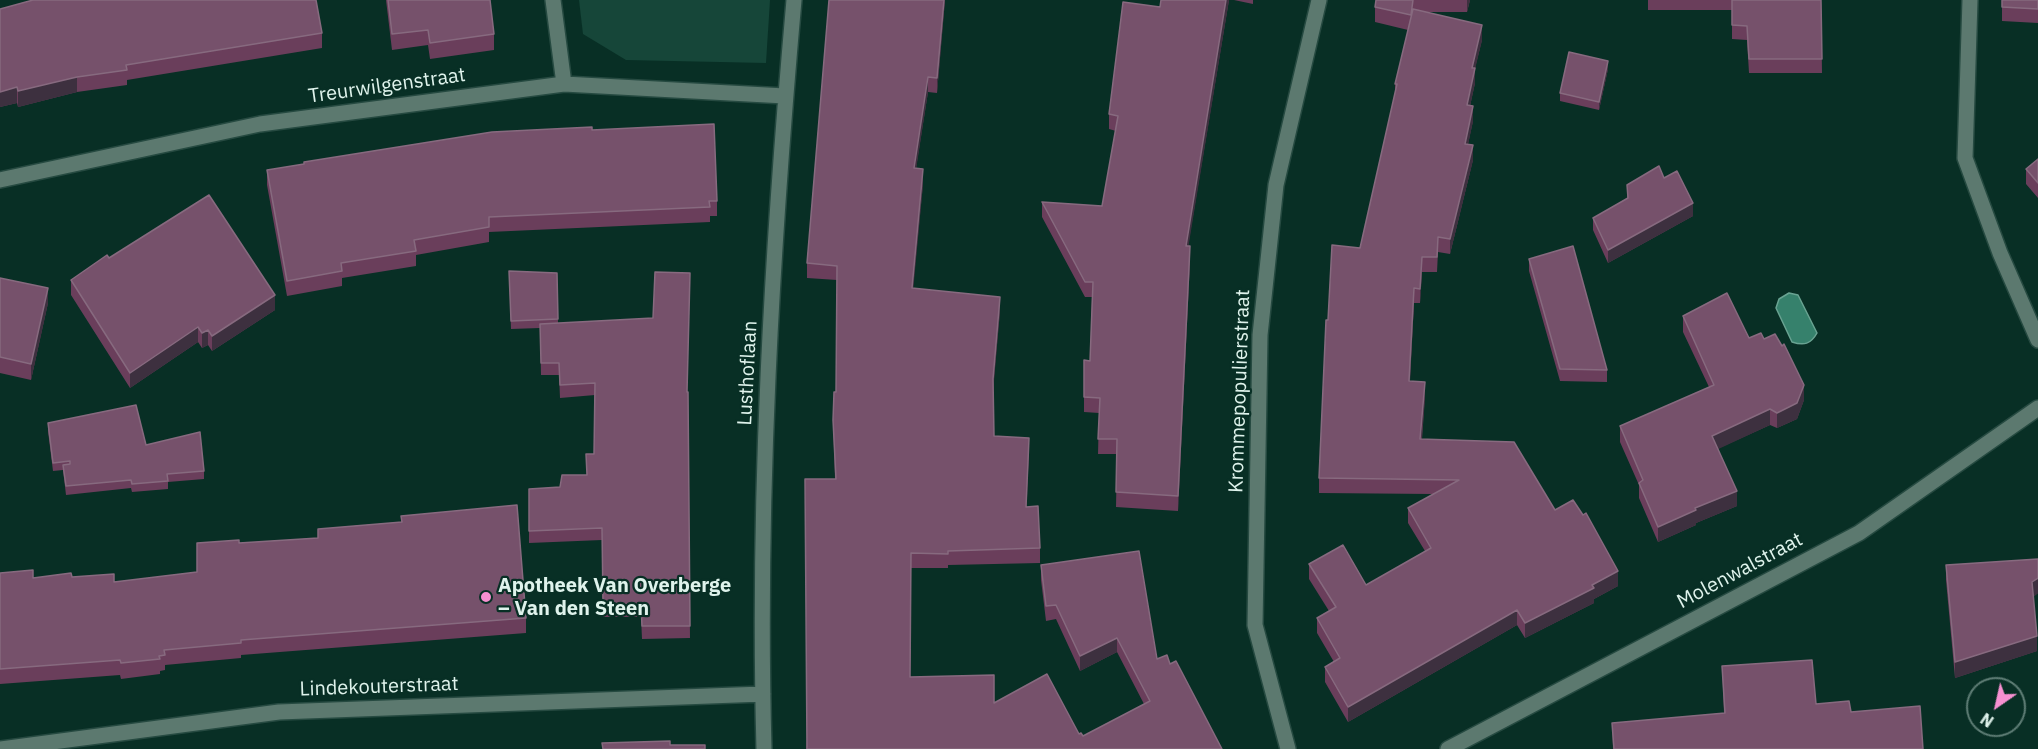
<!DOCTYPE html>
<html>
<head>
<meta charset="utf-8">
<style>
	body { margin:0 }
	#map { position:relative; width:2038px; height:749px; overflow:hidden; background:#082f25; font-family:"IBM Plex Sans",sans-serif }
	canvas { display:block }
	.north { position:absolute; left:1966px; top:677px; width:60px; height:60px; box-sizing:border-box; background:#082f25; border:2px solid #5e7d75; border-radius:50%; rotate:214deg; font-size:16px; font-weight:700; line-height:24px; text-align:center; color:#dff3ec }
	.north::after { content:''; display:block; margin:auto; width:21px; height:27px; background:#f690d1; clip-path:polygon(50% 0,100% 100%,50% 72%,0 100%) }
</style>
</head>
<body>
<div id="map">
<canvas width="2038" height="749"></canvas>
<div class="north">N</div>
</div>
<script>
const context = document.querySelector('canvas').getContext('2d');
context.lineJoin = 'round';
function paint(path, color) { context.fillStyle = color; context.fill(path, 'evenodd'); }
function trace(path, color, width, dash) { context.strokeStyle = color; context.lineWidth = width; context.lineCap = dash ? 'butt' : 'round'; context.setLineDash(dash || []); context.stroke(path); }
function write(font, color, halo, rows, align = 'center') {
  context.font = font + ' "IBM Plex Sans",sans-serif'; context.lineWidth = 4.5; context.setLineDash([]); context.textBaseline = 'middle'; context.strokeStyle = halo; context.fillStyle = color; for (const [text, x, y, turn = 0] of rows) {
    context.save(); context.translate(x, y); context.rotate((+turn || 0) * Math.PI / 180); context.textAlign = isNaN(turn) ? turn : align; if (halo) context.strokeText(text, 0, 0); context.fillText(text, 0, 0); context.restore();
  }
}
paint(new Path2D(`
	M579 0H770L766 63 626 60 583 34Z`), '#164639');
const water = new Path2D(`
	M1789 293 1798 295 1817 333C1811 344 1804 346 1792 342L1776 308 1779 299Z`);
paint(water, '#36816c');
trace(water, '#69a392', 1.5);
const minor = new Path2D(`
	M553 0 564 84
	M1970 0 1965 158 2000 253 2038 340
	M0 180 260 124 564 84 785 96
	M0 749 279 712 763 694
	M764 749C757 500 772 248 794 0
	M1288 749 1255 625 1260 335 1276 185 1319 0
	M1448 749 1859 533 2038 408`);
trace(minor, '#264a41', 18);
trace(minor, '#5c796f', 15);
paint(new Path2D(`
	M386 0H490L494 34V50L430 59 428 45 392 50Z
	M829 0H945L937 93 928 92 916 168 923 184 913 288 1000 311 993 390 994 436 1029 452 1026 506 1040 548V563L948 565V568H911L910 677 994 703 1079 734 1083 736 1144 704 1117 652 1080 671 1056 619 1046 621 1041 580V565L1157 659 1170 664 1222 749H806L835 479 833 420 836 392 837 280 807 278V263Z
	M1161 0H1229L1188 246 1190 261 1178 511 1116 507 1117 454H1098L1099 413 1084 412V360L1090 361 1092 297H1085L1042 217V202L1102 206 1116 131 1109 129V114L1160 7Z
	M1234 0H1253V4Z
	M1376 0H1470L1467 12H1425L1482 40 1475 68V83L1470 106 1473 121 1468 144 1473 160 1450 254 1438 252 1437 272H1422L1420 303H1414L1410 381 1425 397 1422 439 1555 510 1618 586 1594 599V603L1525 638 1517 625 1348 722 1325 682V667L1334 662 1317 633V618L1329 611 1309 579V564L1366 585 1425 551 1408 523V508L1433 494 1319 493V478L1328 320 1360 248 1395 94V84L1408 30 1375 22V7Z
	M1648 0H1821L1822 73H1749L1747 40 1732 39V10H1648Z
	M2002 0H2038V23L2002 21Z
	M0 9 322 33V48L127 80V85L77 92 18 107 17 103 0 107Z
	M1608 69 1599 110 1560 101V93Z
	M592 130 717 201V216H710V222L489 232V242L416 255V266L342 278V286L287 296 267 185V170Z
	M2038 159V198L2026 184V169Z
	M1664 178 1693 216 1608 263 1593 230V218L1627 198V185Z
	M109 258 275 310 212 351 208 345 202 348 198 342 130 388 71 295V280Z
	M1529 259 1607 370V382L1560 381 1529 271Z
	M509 271 557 273 558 323 688 392 690 638 642 639 641 617H603L602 540 529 543V489L560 487 587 475 594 454 595 395 560 398 559 375H541L540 328 511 329Z
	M0 278 48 303 31 380 0 373Z
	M1683 316 1749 338 1764 339 1804 400 1797 419 1777 428 1770 425 1717 449 1737 506 1696 523V525L1658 542 1639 498V485L1620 442V426L1709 387 1683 332Z
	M48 423 146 445 204 471V479L168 482V489L132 492 131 488 66 495 63 470 53 471 48 431Z
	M401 516 526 618V633L241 655V658L165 665V670L160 671V674L121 679 120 675 0 684V573L33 578 72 577 114 582 197 572 239 543 318 538V529L401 522Z
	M1946 565 2038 593 2033 597 2037 651 1955 678 1946 580Z
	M1722 666 1816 704 1851 712 1923 749H1613L1612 723 1724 713Z`), '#6a3e5b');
paint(new Path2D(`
	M944 0H945L937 93V78Z
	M1226 0H1229L1186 261V246Z
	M1467 0H1470L1467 12Z
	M1482 25V40L1472 82V68Z
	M1608 61V69L1599 110V102Z
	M1475 68V83L1467 120V105Z
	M77 77V92L18 107V91Z
	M928 77V92L914 183V168Z
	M17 87V103L0 107V92Z
	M1473 106V121L1465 159V144Z
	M1473 145V160L1450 254V239Z
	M923 169V184L912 303V288Z
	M1693 203V216L1608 263V250Z
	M1190 246V261L1178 511V496Z
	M1422 257V272L1420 303V289Z
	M48 288V303L31 380V364Z
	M1414 288V303L1409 396V381Z
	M275 295V310L212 351V336Z
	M1000 297V311L993 393V379Z
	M198 327V342L130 388V373Z
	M208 330V345L202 348V333Z
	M1425 382V397L1420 454V439Z
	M1804 385V400L1797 419 1777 428V413Z
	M1770 409V425L1712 452V436Z
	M1029 438V452L1026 521V507Z
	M1737 491V506L1696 523V525L1658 542V527L1695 508Z
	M1618 571V586L1594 599V603L1525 638V623Z
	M2038 578V593L2032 598V582Z
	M1517 610V625L1348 722V707Z
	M2037 636V651L1955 678V662Z
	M1117 638V652L1080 671V656Z`), '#3d303f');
const building = new Path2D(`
	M33 0H316L322 33 126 65 127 70 77 77 18 91 17 87 0 92V9Z
	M388 0H490L494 34 430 43 428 30 392 34Z
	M829 0H944L937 78 928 77 914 168 923 169 912 288 1000 297 993 379 994 436 1029 438 1026 507 1038 506 1040 548 948 551V554L911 553 910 677 994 675V703L1047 674 1079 734 1081 733 1083 736 1150 701 1117 638 1080 656 1056 605 1046 606 1041 565 1139 551 1157 659 1167 655 1170 664 1176 661 1222 749H807L805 479H836L833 420 834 392H836L837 266 807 263Z
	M1161 0H1226L1186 246H1190L1178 496 1116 492 1117 439H1098L1100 398 1084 397V360L1090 361 1093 282H1085L1042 202 1102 206 1118 116 1109 114 1123 2 1160 7Z
	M1376 0H1413L1411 15 1375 7Z
	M1732 0H1821L1822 59H1749L1747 26 1732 25Z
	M2002 0H2038V9L2002 7Z
	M1413 9 1482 25 1472 68H1475L1467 105 1473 106 1465 144 1473 145 1450 239 1438 237 1437 257H1422L1420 289 1414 288 1409 381 1425 382 1420 439 1514 442 1555 510 1573 500 1583 515 1586 513 1618 571 1592 585 1594 588 1525 623 1517 610 1348 707 1325 667 1340 658 1317 618 1336 607 1309 564 1343 545 1366 585 1431 548 1408 508 1459 480 1319 478 1326 320H1328L1332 245 1360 248 1397 84H1395Z
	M1569 52 1608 61 1599 102 1560 93Z
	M714 124 717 201H709L710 207 489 217V227L414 240 416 251 341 263 342 271 287 281 267 170 304 164V162L492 132 592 127V130Z
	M2038 159V183L2026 169Z
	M1659 166 1664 178 1677 171 1693 203 1608 250 1593 218 1628 198 1627 185Z
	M209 195 275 295 212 336 208 330 202 333 198 327 130 373 71 280 107 255 109 258Z
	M1573 246 1607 370 1560 369 1529 259Z
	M509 271 557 273 558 319 511 321Z
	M655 272 690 273 687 392H688L690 626H642L641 604H603L602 528 529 531V489L560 487 562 475H587L586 454H594L595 383 560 385 559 363H541L540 324 653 318Z
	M0 278 48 288 31 364 0 357Z
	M1727 293 1749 338 1761 333 1764 339 1775 334 1782 346 1784 344 1804 385 1797 403 1777 413 1770 409 1712 436 1737 491 1695 508 1696 510 1658 527 1639 483 1643 480 1620 426 1714 385 1683 316Z
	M136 405 146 445 200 432 204 471 167 474 168 481 132 484 131 480 66 486 63 465 70 464V461L53 463 48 423Z
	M517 505 526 618 241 640V643L164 650 165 655 159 656 160 659 121 663 120 660 0 669V573L33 570V578L71 573 72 577 114 574V582L197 572V543L239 540V543L318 538V529L402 522 401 516Z
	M2038 559V578L2032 582 2037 636 1955 662 1946 565Z
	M1812 660 1816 704 1849 701 1851 712 1920 706 1923 749H1614L1612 723 1725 713 1722 666Z
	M670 741V745H705V749H603L602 743Z`);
paint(building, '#76516b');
trace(building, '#876a7f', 1.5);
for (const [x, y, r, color] of [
	[486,597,6,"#f690d1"]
]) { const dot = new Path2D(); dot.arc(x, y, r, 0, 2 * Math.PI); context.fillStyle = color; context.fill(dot); trace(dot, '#082f25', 2); }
write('20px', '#dff3ec', '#082f25', [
	["Treurwilgenstraat",387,86,-8],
	["Lusthoflaan",748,373,-87],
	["Krommepopulierstraat",1240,391,-88],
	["Molenwalstraat",1740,571,-28],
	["Lindekouterstraat",379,687,-2]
]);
write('bold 20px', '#dff3ec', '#082f25', [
	["Apotheek Van Overberge",498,586],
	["– Van den Steen",498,609]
], 'left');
</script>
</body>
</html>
